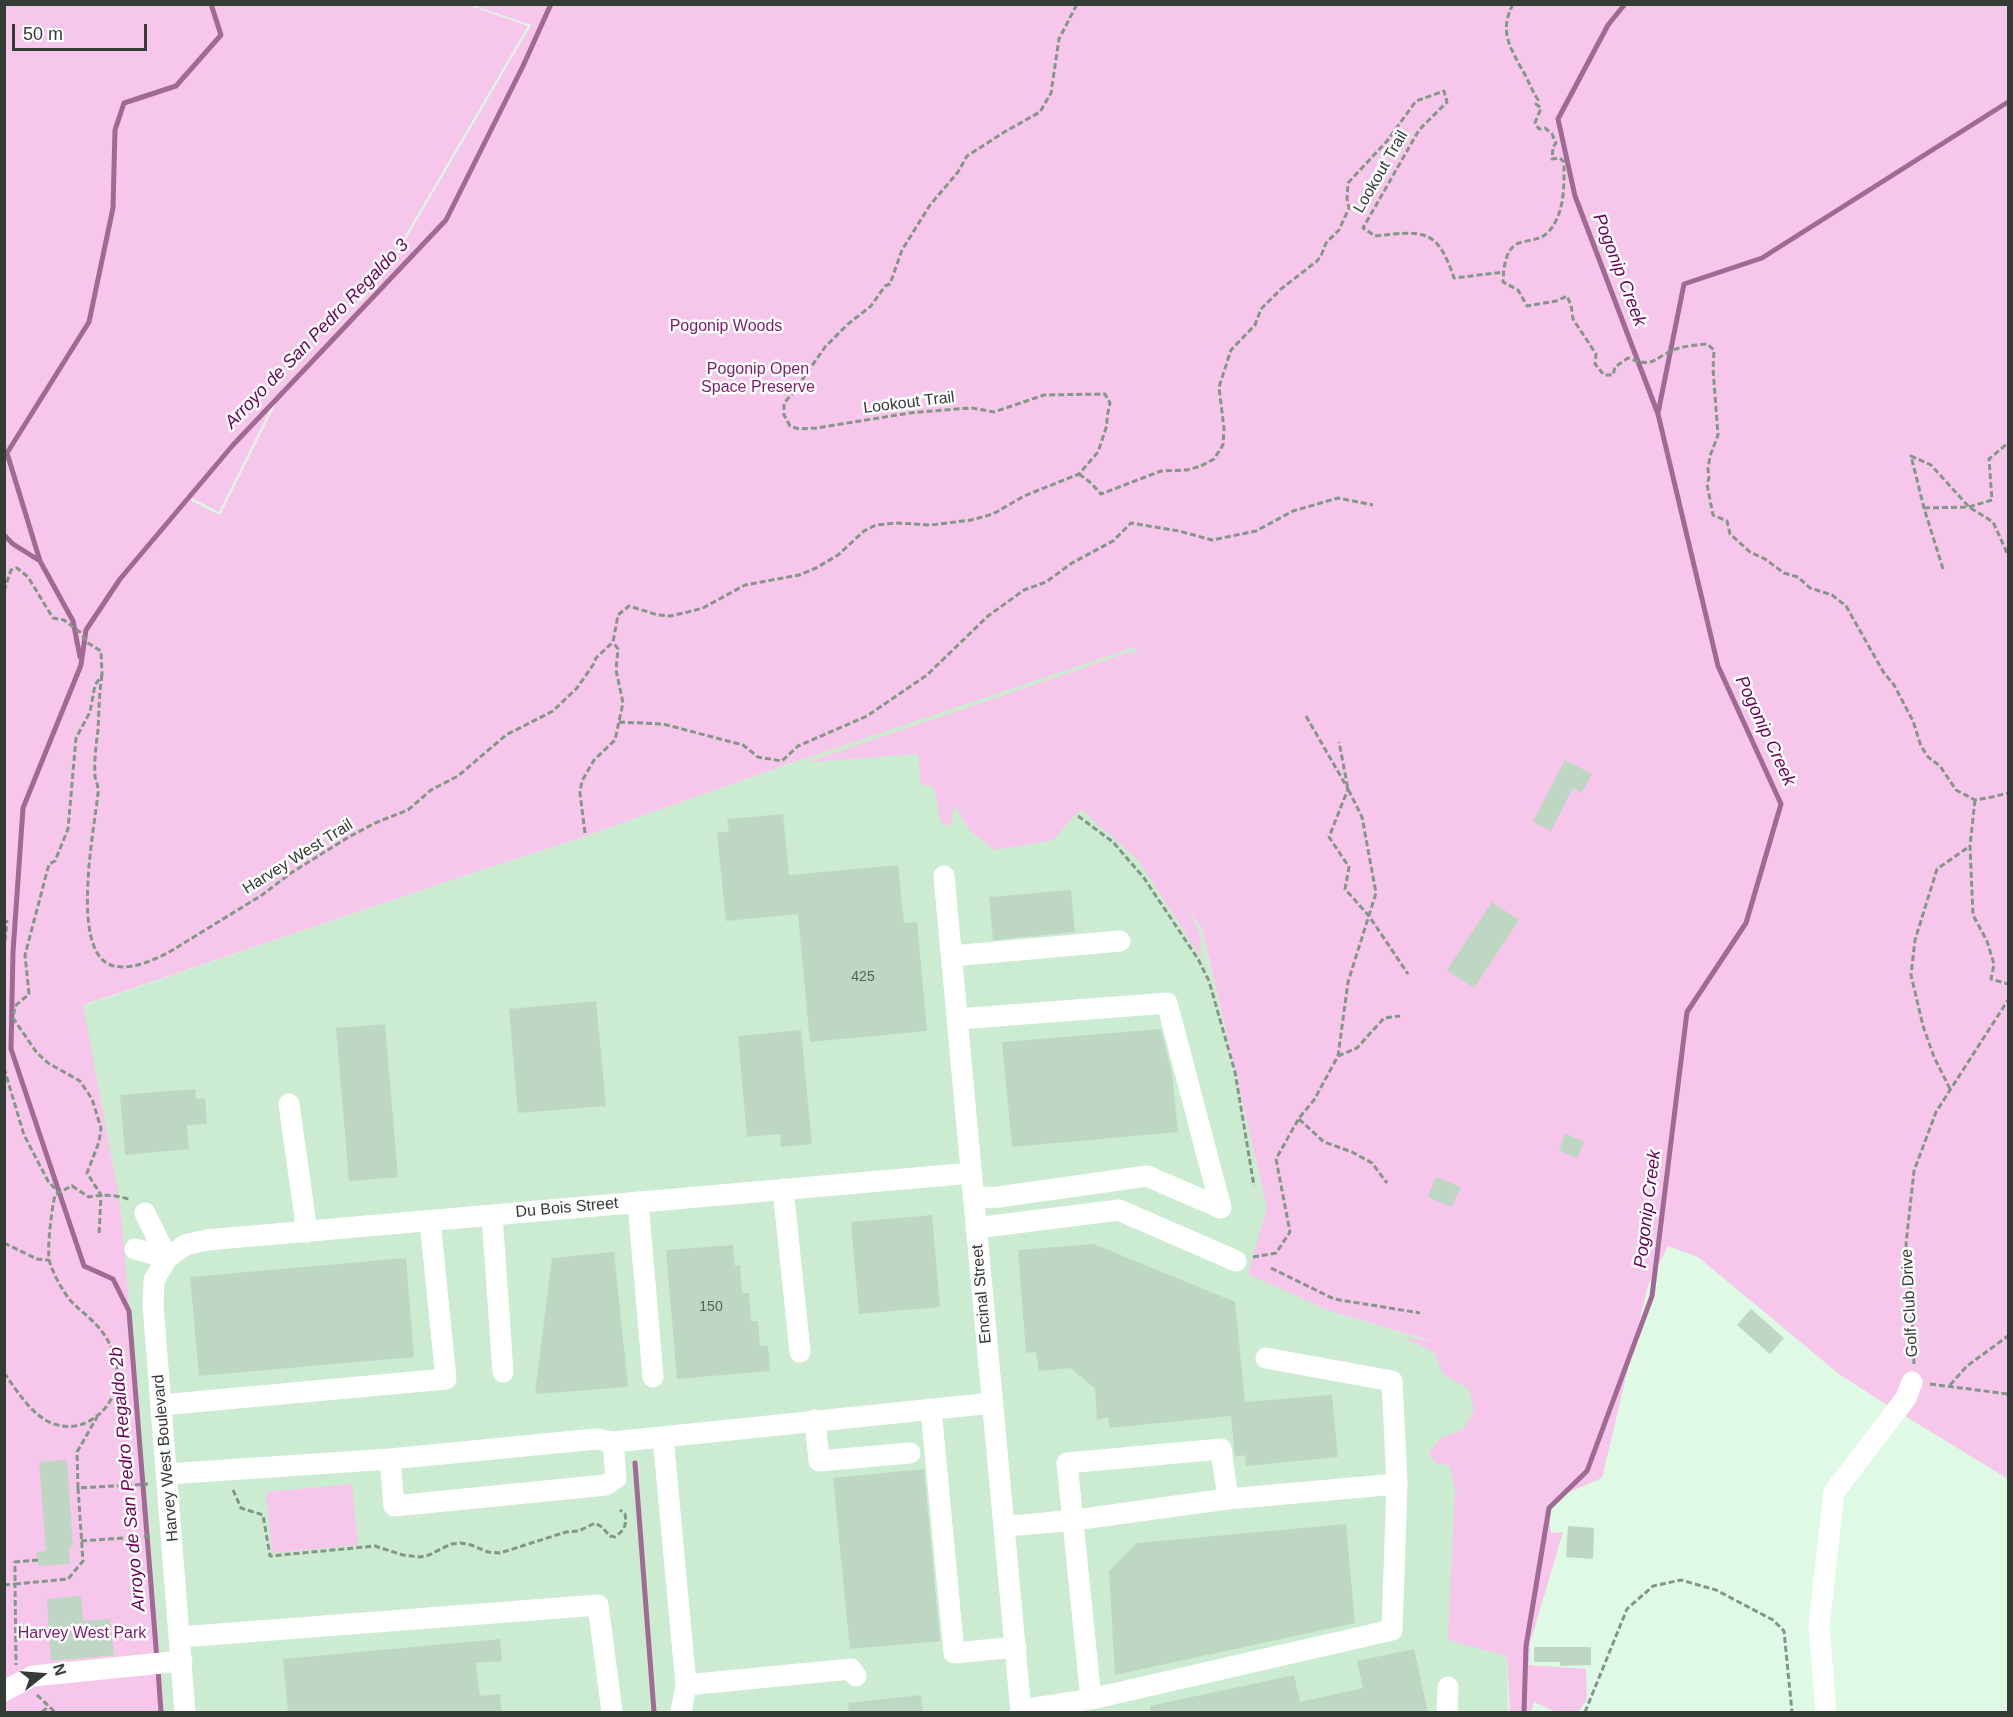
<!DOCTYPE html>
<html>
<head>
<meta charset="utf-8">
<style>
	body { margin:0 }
	#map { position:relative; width:2013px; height:1717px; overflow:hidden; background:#def9e4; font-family:Helvetica,sans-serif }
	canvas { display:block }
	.frame { position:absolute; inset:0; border:6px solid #333d35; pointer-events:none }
	.north { position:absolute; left:12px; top:1645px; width:60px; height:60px; -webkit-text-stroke:4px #fefefe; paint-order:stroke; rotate:73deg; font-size:16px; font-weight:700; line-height:24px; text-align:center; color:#333d35 }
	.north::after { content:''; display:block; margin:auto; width:21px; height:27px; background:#333d35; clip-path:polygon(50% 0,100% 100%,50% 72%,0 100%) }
	.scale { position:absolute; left:12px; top:24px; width:135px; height:27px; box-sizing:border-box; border:3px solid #333d35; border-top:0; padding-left:8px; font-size:18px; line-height:21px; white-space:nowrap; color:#333d35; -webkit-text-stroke:4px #fefefe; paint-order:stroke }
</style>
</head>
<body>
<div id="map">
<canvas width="2013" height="1717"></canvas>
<div class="frame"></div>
<div class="north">N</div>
<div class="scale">50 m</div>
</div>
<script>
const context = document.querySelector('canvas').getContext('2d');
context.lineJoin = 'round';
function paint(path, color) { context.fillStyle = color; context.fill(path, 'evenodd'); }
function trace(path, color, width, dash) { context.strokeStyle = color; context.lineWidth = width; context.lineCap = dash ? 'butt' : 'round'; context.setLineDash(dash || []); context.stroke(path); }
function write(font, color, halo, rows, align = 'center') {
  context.font = font + ' Helvetica,sans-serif'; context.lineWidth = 5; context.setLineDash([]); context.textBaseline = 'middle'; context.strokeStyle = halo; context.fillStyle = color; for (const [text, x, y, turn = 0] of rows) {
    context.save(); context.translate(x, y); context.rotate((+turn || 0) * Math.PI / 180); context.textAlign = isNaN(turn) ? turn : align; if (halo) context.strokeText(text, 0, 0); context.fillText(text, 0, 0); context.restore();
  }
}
paint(new Path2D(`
	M1135 646 1267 1208 1330 1311 1440 1344 1527 1359 1505 1562 1508 1712H164L157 1621 82 1006 475 872 577 839 777 768Z`), '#ccecd2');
paint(new Path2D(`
	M466 4 528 26 384 272 326 342 387 271 531 25 472 5H2008V1479L1887 1405 1839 1374 1698 1257 1668 1246 1648 1285 1602 1478 1560 1496 1547 1510 1551 1533 1563 1532 1530 1643 1529 1665 1586 1669 1587 1700 1578 1712H1556L1534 1702 1531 1712H1510L1507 1656 1448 1640 1455 1489 1449 1465 1436 1464 1429 1453 1441 1438 1463 1430 1474 1410 1469 1389 1443 1374 1434 1352 1405 1338 1431 1341 1330 1311 1248 1274 1267 1208 1202 929 1186 905 1200 934 1201 958 1139 861 1081 809 1053 840 995 850 969 830 954 804 951 826 941 823 934 788 921 784 918 754 808 762 1133 651 1137 657 1135 647 777 768 577 839 475 872 83 1005 120 1203 157 1622 164 1712H5V5ZM277 401 220 515 190 500 192 498 219 512 270 410Z
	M352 1484 358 1545 272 1553 266 1492Z`), '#f6c7ea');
trace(new Path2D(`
	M1658 413 1684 284 1762 258 2008 102
	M4 535 13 544 40 561 73 621 80 657
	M40 561 7 453 89 322 113 208 115 130 124 103 176 86 221 35 211 4
	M635 1463 654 1712
	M157 1660 129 1311 113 1279 84 1266 11 1049 13 952 23 808 81 665 86 630 120 579 233 445 446 220 523 66 551 4
	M158 1669 161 1712
	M1524 1712 1526 1646 1549 1508 1587 1471 1652 1296 1687 1012 1746 923 1781 804 1718 666 1658 414 1575 196 1558 119 1608 25 1625 4`), '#a06a94', 5);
paint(new Path2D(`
	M1565 760 1592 774 1582 793 1573 788 1551 831 1533 822Z
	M783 814 789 875 898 865 904 923 917 922 927 1031 810 1042 798 914 726 921 717 833 729 831 727 819Z
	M1071 890 1075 932 993 940 989 897Z
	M1492 902 1519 920 1474 988 1447 970Z
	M596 1001 606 1106 518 1113 509 1009Z
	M385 1024 398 1177 349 1181 336 1028Z
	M1161 1029 1172 1074 1178 1132 1012 1147 1002 1042Z
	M801 1030 812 1144 781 1147 780 1134 747 1137 738 1036Z
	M195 1089 196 1099 205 1098 207 1124 187 1125 189 1149 125 1155 120 1095Z
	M1565 1134 1584 1141 1578 1158 1559 1151Z
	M1436 1177 1461 1187 1452 1207 1428 1197Z
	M932 1215 940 1307 859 1314 851 1222Z
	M1094 1244 1235 1302 1245 1402 1332 1395 1338 1457 1246 1466 1245 1455 1235 1457 1231 1416 1109 1428 1108 1417 1097 1420 1095 1388 1070 1368 1039 1371 1036 1352 1026 1353 1018 1250Z
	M733 1245 735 1266 740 1265 742 1293H749L751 1321H758L760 1346H768L770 1371 677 1379 666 1250Z
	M614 1252 628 1387 535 1394 552 1258Z
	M406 1258 414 1357 199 1376 190 1277Z
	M1751 1309 1784 1338 1770 1354 1737 1325Z
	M67 1460 73 1547H69L70 1564 38 1566 37 1552 46 1551 39 1462Z
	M924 1469 940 1641 850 1649 833 1478Z
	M1346 1524 1355 1623 1115 1675 1109 1571 1137 1543Z
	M1568 1526 1594 1528 1593 1559 1566 1557Z
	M81 1596 83 1621 110 1619 114 1655 51 1661 47 1599Z
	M500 1639 502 1661 476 1663 480 1696 500 1694 502 1713H288L283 1659Z
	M1534 1647H1591V1665L1560 1666V1662H1534Z
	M1414 1649 1428 1713H1151L1150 1706 1294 1675 1300 1702 1363 1688 1357 1661Z
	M921 1695 923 1713H849L848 1703Z`), '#bdd7c3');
trace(new Path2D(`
	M1513 4C1500 30 1508 43 1520 66 1527 77 1531 89 1538 100L1536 104 1541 108 1535 123 1539 129 1545 128 1552 134 1556 143 1553 147 1552 159 1560 158 1564 162C1564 184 1565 207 1553 226 1535 255 1505 221 1503 282L1518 290 1527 306 1556 301 1567 296 1571 305 1573 319 1596 354 1595 364 1604 375H1613L1615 367 1628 358C1654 368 1651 360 1673 350 1684 346 1696 345 1707 344L1714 350 1713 369 1718 435 1710 456 1708 469 1709 478 1707 484 1713 515 1727 521 1730 534 1750 552 1765 559 1784 573 1798 577 1810 588 1832 595 1846 606 1884 673 1894 685 1913 721 1921 746 1928 757 1940 766 1956 790 1975 800 1988 798 2008 793
	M1079 474 1091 483 1101 494 1161 471 1187 470 1201 466 1214 459 1223 445 1224 429 1219 387 1231 350 1255 325 1261 309 1281 289 1317 261 1321 256 1326 243 1339 230 1349 208 1347 199 1348 183 1387 141 1416 101 1444 91 1447 102 1419 130 1363 228 1375 236C1423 231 1437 227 1454 278L1504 272
	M1924 508 1969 507 1992 500 1989 459 2008 443
	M1943 569 1924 508 1911 456 1931 465 1969 507 1993 522 2008 555
	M4 591 11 570 17 568 28 577 53 618 64 620 80 632 88 643 101 651 102 675 95 685 90 712 76 738 68 829 55 861 49 864 25 955 29 994 15 1006 13 1018 37 1053 48 1063 80 1081 92 1099 101 1128 99 1142 87 1173 101 1195 99 1235
	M102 675C99 693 99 712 98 730 96 745 94 761 95 776 96 782 99 787 98 793 95 826 68 956 114 966 133 970 154 960 171 951L262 895 291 873 347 838 375 823 408 810 431 790 458 776 506 735 553 711 577 688 593 665 596 658 613 642 618 615 629 606 658 615 670 616 688 612 703 608 745 585 799 575 816 568 838 555 864 531 876 525 896 523 931 525 971 520 993 514 1024 496 1079 474 1098 452 1107 425V417L1110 403 1105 394 1044 395 994 412 972 408 956 409 910 413 816 428 799 429 790 426 784 415V403L793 393 825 347 848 324 871 306 885 286 890 284 902 250 930 205 958 172 967 156 1006 131 1040 112 1051 93 1059 39 1077 4
	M1306 716 1348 789 1329 837 1349 867 1345 889 1369 916 1408 974
	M619 722 663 724 743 745 758 757 782 761 798 746 867 716 927 675 988 616 1024 590 1046 582 1072 563 1113 541 1131 523 1179 531 1212 540 1256 531 1293 511 1338 498 1373 505
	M1975 800 1970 846 1973 915 1987 941 1994 964 1991 979 2008 984
	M1078 816 1113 842 1144 878 1198 959 1209 981 1235 1072 1254 1186
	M585 833 580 793 582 781 594 760 615 740 623 703 616 670 618 649 613 642
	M4 950 7 920
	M1338 1056 1357 1048 1384 1018 1400 1016
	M4 1068 24 1135 48 1181 58 1192
	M1950 1089 1934 1057 1923 1026 1911 975 1915 940 1937 869 1970 846
	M1299 1119 1324 1142 1352 1152 1372 1163 1387 1183
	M72 1186 89 1197C103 1194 118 1195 131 1200
	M4 1243 37 1259 49 1260
	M1253 1257 1276 1253 1290 1232 1276 1159 1299 1118 1314 1100 1338 1056 1348 982 1376 893 1362 817 1348 789 1339 742
	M1271 1268 1334 1299 1420 1313
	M1914 1364 1911 1294 1906 1244 1914 1171 1936 1112 2008 1000
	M4 1373C18 1392 30 1413 51 1423 65 1428 78 1428 91 1420 125 1400 123 1357 100 1329 91 1318 79 1310 70 1300 62 1290 54 1275 50 1263 46 1252 52 1207 55 1195L73 1185
	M1930 1384 2008 1394
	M1950 1385 1967 1366 2008 1336
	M78 1488 77 1452 97 1417
	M233 1490 241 1508 263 1515 270 1556 375 1546 403 1555 420 1557 429 1555 451 1544 461 1543 471 1545 488 1552 500 1553 566 1532 579 1531 595 1523 602 1527 610 1536 615 1537C624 1530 627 1526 625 1514L620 1510
	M81 1541 151 1536
	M38 1560 15 1562V1584L68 1579 83 1561 78 1488 148 1484
	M4 1585 15 1584 16 1665
	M37 1695 55 1712
	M42 1712 49 1706
	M1585 1712 1627 1609 1653 1586 1681 1580 1716 1590 1773 1620 1784 1631 1792 1712`), '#849687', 3, [6, 3]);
trace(new Path2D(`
	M944 876 1021 1712
	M952 956 1120 941
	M958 1019 1167 1003 1221 1208 1147 1176 998 1197 973 1198
	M289 1104 307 1232
	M783 1189 800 1352
	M638 1202 653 1377
	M145 1213 167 1258
	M492 1215 503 1372
	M976 1228 1119 1210 1236 1261
	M135 1249 167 1258
	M161 1405 446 1379 430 1221
	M931 1409 954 1653 1016 1647
	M815 1420 819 1461 910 1453
	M663 1437 686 1685 681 1712
	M613 1442 993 1403
	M167 1474 390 1459 596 1439 613 1442 616 1478 606 1485 394 1506 390 1459
	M1228 1499 1397 1484 1392 1381 1266 1358
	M1004 1526C1079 1522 1154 1508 1228 1499L1221 1449 1067 1463 1091 1699 1392 1630 1397 1484
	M180 1637 598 1605 612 1712
	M686 1685 851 1669 856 1676
	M4 1691 33 1676 182 1661
	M1021 1710 1091 1699
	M185 1712 153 1305 154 1280 167 1258 185 1245 207 1240 972 1173
	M1447 1712 1448 1687
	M1826 1712 1819 1626 1834 1492 1906 1398 1912 1382`), '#fff', 21);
write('14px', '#566458', null, [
	["425",863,977],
	["150",711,1307]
]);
write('16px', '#333d35', '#fefefe', [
	["Lookout Trail",1381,172,-60],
	["Lookout Trail",909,403,-7],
	["Harvey West Trail",298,857,-32],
	["Du Bois Street",567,1208,-5],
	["Encinal Street",982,1294,-95],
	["Golf Club Drive",1910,1303,-93],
	["Harvey West Boulevard",166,1458,-95]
]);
write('16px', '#7d1c6d', '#fefefe', [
	["Pogonip Woods",726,327],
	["Pogonip Open",758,370],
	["Space Preserve",758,388],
	["Harvey West Park",82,1634]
]);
write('italic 18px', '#6b015c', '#fefefe', [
	["Pogonip Creek",1619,270,69],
	["Arroyo de San Pedro Regaldo 3",317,334,-46],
	["Pogonip Creek",1765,731,65],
	["Pogonip Creek",1648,1209,-83],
	["Arroyo de San Pedro Regaldo 2b",128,1479,-95]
]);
</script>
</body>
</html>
